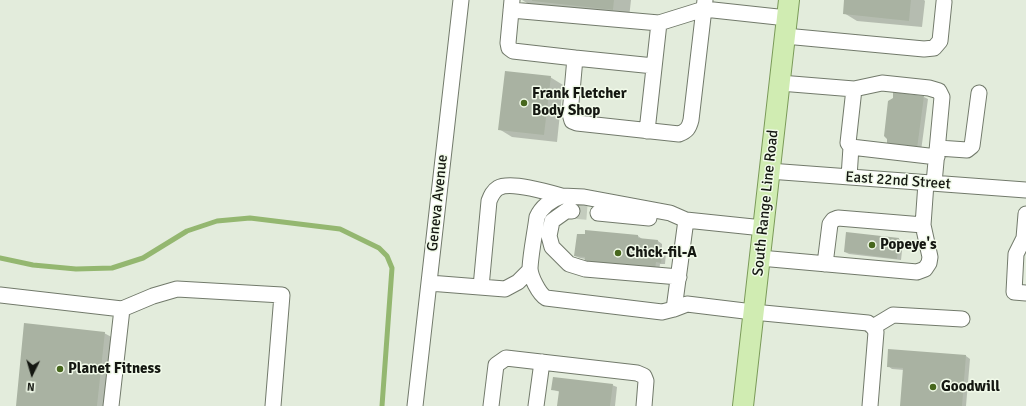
<!DOCTYPE html>
<html>
<head>
<meta charset="utf-8">
<style>
	body { margin:0 }
	#map { position:relative; width:1026px; height:406px; overflow:hidden; background:#e3ecdc; font-family:Signika,sans-serif }
	canvas { display:block }
	.north { position:absolute; left:12px; top:354px; width:40px; height:40px; -webkit-text-stroke:3px #f1fae9; paint-order:stroke; rotate:185deg; font-size:11px; font-weight:700; line-height:16px; text-align:center; color:#141711 }
	.north::after { content:''; display:block; margin:auto; width:14px; height:18px; background:#141711; clip-path:polygon(50% 0,100% 100%,50% 72%,0 100%) }
</style>
</head>
<body>
<div id="map">
<canvas width="1026" height="406"></canvas>
<div class="north">N</div>
</div>
<script>
const context = document.querySelector('canvas').getContext('2d');
context.lineJoin = 'round';
function paint(path, color) { context.fillStyle = color; context.fill(path, 'evenodd'); }
function trace(path, color, width, dash) { context.strokeStyle = color; context.lineWidth = width; context.lineCap = dash ? 'butt' : 'round'; context.setLineDash(dash || []); context.stroke(path); }
function write(font, color, halo, rows, align = 'center') {
  context.font = font + ' Signika,sans-serif'; context.lineWidth = 3; context.setLineDash([]); context.textBaseline = 'middle'; context.strokeStyle = halo; context.fillStyle = color; for (const [text, x, y, turn = 0] of rows) {
    context.save(); context.translate(x, y); context.rotate((+turn || 0) * Math.PI / 180); context.textAlign = isNaN(turn) ? turn : align; if (halo) context.strokeText(text, 0, 0); context.fillText(text, 0, 0); context.restore();
  }
}
paint(new Path2D(`
	M522 0H631L629 18 537 9Z
	M845 0H924L925 1 922 27 857 21 844 13Z
	M550 77 563 85 557 142 512 137 499 129Z
	M924 97 928 99 921 151 892 148Z
	M847 233 899 239 903 242 901 260 849 254 845 252Z
	M638 236 642 239 658 241 662 244V250L666 253 665 264H660L659 272 580 258 575 256Z
	M104 333 121 342 114 406H17Z
	M889 350 966 356 970 359 966 406H901L904 370 892 369 888 366Z
	M612 385 617 387 615 406H558L560 392 552 389Z`), '#0003');
trace(new Path2D(`
	M0 258 33 265 76 269 112 268 143 258 187 231 217 221 250 218 340 229 379 248 387 256 392 268 382 406`), '#94b770', 5);
paint(new Path2D(`
	M532 0H614L613 10 532 1Z
	M844 0H911L909 21 843 14Z
	M505 71 551 76 544 135 498 130Z
	M893 92 924 96 917 149 887 146V139L884 136 888 101 893 98Z
	M585 230 638 235V238L658 240 657 249 663 250 661 263 656 262 655 270 584 263 585 257 574 256 577 234H585Z
	M846 232 899 238 897 259 844 252Z
	M24 323 105 332 97 406H16Z
	M888 349 966 355 962 406H900L903 368 887 367Z
	M553 377 613 384 610 406H557L559 391 551 390Z`), '#a9b2a2');
trace(new Path2D(`
	M572 211 598 213`), '#c4ccbe', 15, [15, 8]);
const minor = new Path2D(`
	M512 0 508 43 509 48 513 51 575 58 570 114 572 121 577 123 679 134C687 131 689 128 691 120L705 0
	M511 10 659 23 704 9 787 18
	M785 36 924 49 934 48 940 41 944 2
	M575 58 654 66
	M780 83 854 89 882 83 929 88 939 91 942 97 934 183
	M647 131 659 23
	M851 147 937 157
	M938 148 967 150 972 146 979 93
	M769 171 1026 190
	M849 177 851 147 848 143 854 89
	M562 196 584 197 670 213 686 220 674 309 662 312 546 298C539 294 530 276 530 268 531 251 535 233 537 217 542 206 551 200 562 196Z
	M572 211H566L552 221 549 236 552 247 569 264 585 269 679 277
	M598 213 649 218
	M1026 214 1024 238 1016 254 1014 292 1026 293
	M686 220 763 228
	M760 258 917 272 925 269 929 263 930 257 923 225 926 183
	M825 264 830 224 833 220 838 218 923 225
	M429 283 505 289 518 282 530 270
	M481 287 489 201C491 196 493 191 498 188 510 181 548 192 562 196
	M0 295 122 309 153 296 177 289 282 295 273 406
	M674 309 687 304 753 312 868 323 873 327 876 332 870 406
	M873 327 893 315 962 319
	M111 406 122 309
	M415 406 461 0
	M491 406 496 365 506 358 637 373 644 376 646 381 644 406
	M536 406 542 362`);
const major = new Path2D(`
	M743 406 789 0`);
trace(minor, '#727a6b', 17);
trace(major, '#7a9a58', 22);
trace(minor, '#fff', 15);
trace(major, '#d0ecb2', 20);
for (const [x, y, r, color] of [
	[524,103,4,"#47671d"],
	[872,245,4,"#47671d"],
	[618,253,4,"#47671d"],
	[60,369,4,"#47671d"],
	[933,387,4,"#47671d"]
]) { const dot = new Path2D(); dot.arc(x, y, r, 0, 2 * Math.PI); context.fillStyle = color; context.fill(dot); trace(dot, '#f1fae9', 1.5); }
write('bold 15px', '#141711', '#f1fae9', [
	["Frank Fletcher",532,94],
	["Body Shop",532,111],
	["Popeye's",880,245],
	["Chick-fil-A",626,253],
	["Planet Fitness",68,369],
	["Goodwill",941,387]
], 'left');
write('15px', '#141711', '#f1fae9', [
	["East 22nd Street",898,181,4],
	["Geneva Avenue",438,203,-84],
	["South Range Line Road",766,203,-84]
]);
</script>
</body>
</html>
